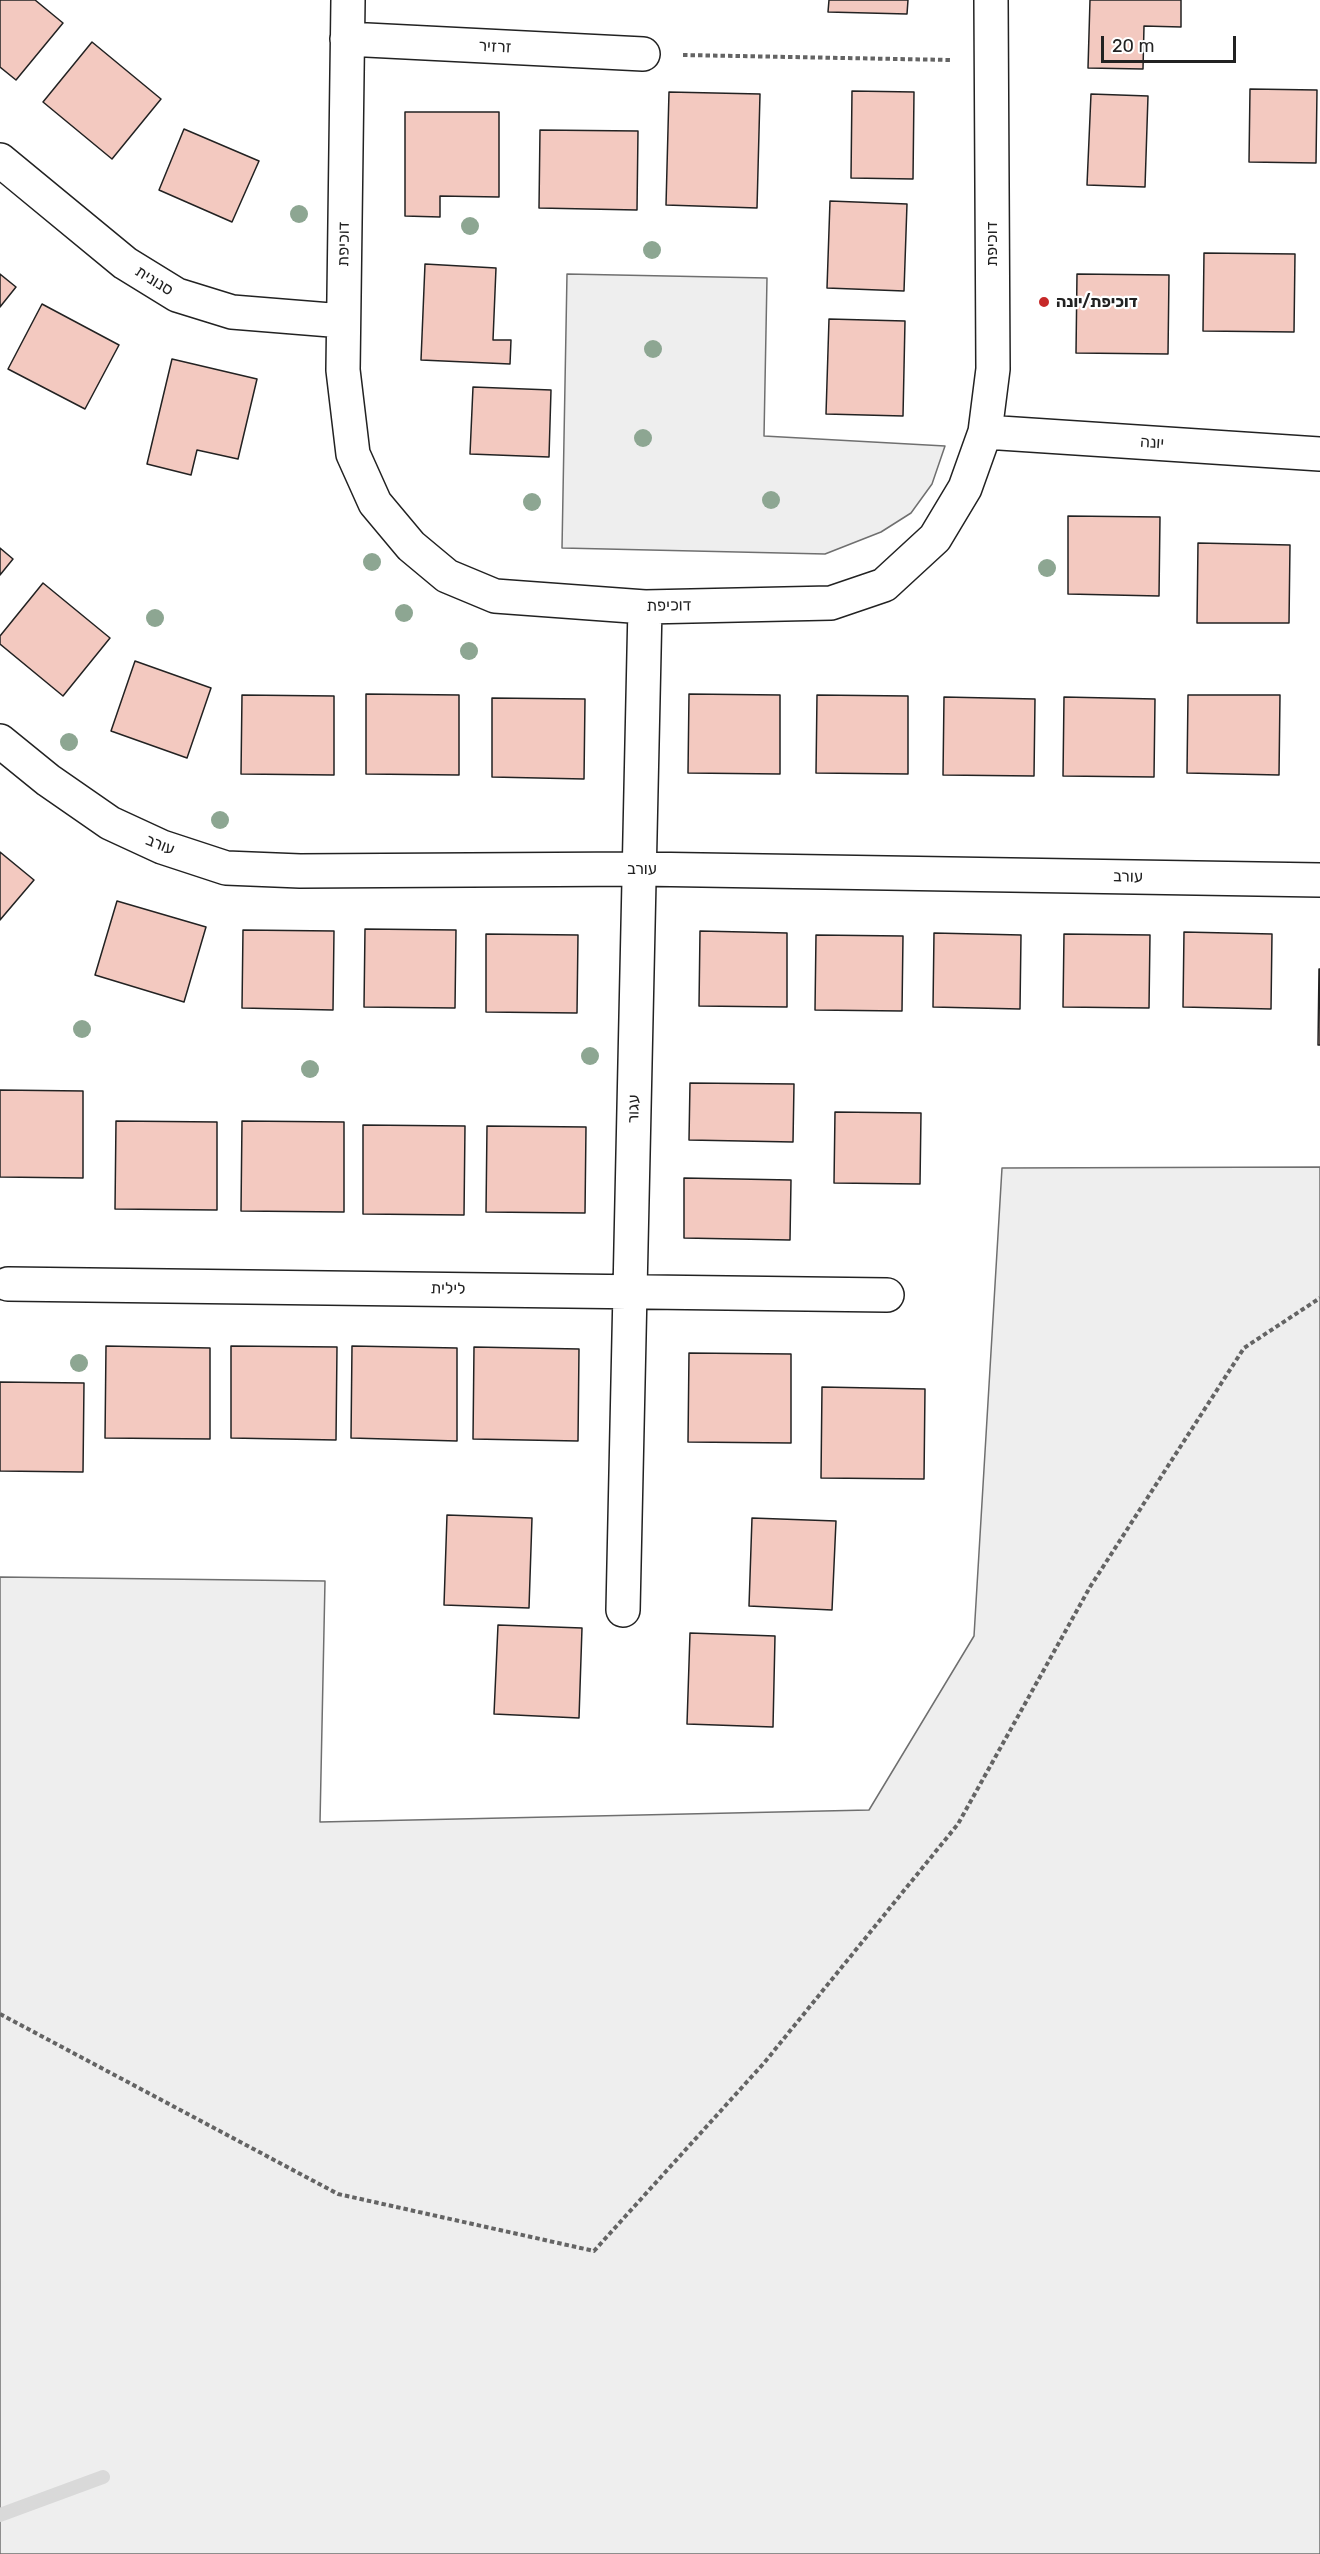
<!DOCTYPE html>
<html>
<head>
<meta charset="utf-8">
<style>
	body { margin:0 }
	#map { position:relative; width:1320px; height:2554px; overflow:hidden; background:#fff; font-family:Rubik,sans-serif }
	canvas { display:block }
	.scale { position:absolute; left:1101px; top:36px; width:135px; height:27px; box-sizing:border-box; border:3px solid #222; border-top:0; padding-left:8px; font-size:18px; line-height:21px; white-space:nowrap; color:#222; -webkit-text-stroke:4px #fff; paint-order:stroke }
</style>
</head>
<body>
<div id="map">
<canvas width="1320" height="2554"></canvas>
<div class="scale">20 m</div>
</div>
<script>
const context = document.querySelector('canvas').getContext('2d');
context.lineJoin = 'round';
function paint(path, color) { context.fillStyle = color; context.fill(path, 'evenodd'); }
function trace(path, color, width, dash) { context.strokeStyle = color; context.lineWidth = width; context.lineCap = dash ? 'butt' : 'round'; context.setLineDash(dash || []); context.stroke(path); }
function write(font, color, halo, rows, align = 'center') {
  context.font = font + ' Rubik,Heebo,sans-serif'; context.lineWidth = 4.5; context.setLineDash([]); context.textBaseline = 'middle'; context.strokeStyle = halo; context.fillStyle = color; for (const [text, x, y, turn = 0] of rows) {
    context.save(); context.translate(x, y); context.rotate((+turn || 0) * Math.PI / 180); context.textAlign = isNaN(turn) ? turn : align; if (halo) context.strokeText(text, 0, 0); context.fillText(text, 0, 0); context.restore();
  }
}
const green = new Path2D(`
	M567 274 767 278 764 436 945 446 932 484 911 513 881 532 825 554 562 548Z
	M1320 1167V2554H0V1577L325 1581 320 1822 869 1810 974 1636 1002 1168Z`);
paint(green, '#eee');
trace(green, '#6f6f6f', 1.5);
trace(new Path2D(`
	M0 2515 103 2477`), '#d9d9d9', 14);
const building = new Path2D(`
	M0 0H35L63 23 16 80 0 67Z
	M829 0H908L907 14 828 12Z
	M1090 0H1181V27L1144 26 1143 69 1088 68Z
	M92 42 161 99 112 159 43 102Z
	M1250 89 1317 90 1316 163 1249 162Z
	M852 91 914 92 913 179 851 178Z
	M669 92 760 94 757 208 666 205Z
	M1091 94 1148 96 1145 187 1087 185Z
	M405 112H499V197L440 196V217L405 216Z
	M184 129 259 161 232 222 159 190Z
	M540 130 638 131 637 210 539 208Z
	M830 201 907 204 904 291 827 288Z
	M1204 253 1295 254 1294 332 1203 331Z
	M425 264 496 268 493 340H511L510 364 421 360Z
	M0 274 16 287 0 307Z
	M1077 274 1169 275 1168 354 1076 353Z
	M42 304 119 345 85 409 8 369Z
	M829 319 905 321 903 416 826 414Z
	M172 359 257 379 238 459 197 450 191 475 147 464Z
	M473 387 551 390 549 457 470 454Z
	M1068 516 1160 517 1159 596 1068 594Z
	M1198 543 1290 545 1289 623H1197Z
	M0 548 13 559 0 575Z
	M43 583 110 638 63 696 0 644V636Z
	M135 661 211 688 187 758 111 731Z
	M366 694 459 695V775L366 774Z
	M689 694 780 695V774L688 773Z
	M242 695 334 696V775L241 774Z
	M817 695 908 696V774L816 773Z
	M1188 695H1280L1279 775 1187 773Z
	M944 697 1035 699 1034 776 943 775Z
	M1064 697 1155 699 1154 777 1063 776Z
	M492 698 585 699 584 779 492 777Z
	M0 852 34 880 0 920Z
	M117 901 206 927 184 1002 95 975Z
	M365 929 456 930 455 1008 364 1007Z
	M243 930 334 931 333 1010 242 1008Z
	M700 931 787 933V1007L699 1006Z
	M1184 932 1272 934 1271 1009 1183 1007Z
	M934 933 1021 935 1020 1009 933 1007Z
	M486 934 578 935 577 1013 486 1012Z
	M1064 934 1150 935 1149 1008 1063 1007Z
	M816 935 903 936 902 1011 815 1010Z
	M1319 969H1320V1045H1318Z
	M690 1083 794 1084 793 1142 689 1140Z
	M0 1090 83 1091V1178L0 1177Z
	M835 1112 921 1113 920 1184 834 1183Z
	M116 1121 217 1122V1210L115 1209Z
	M242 1121 344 1122V1212L241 1211Z
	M363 1125 465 1126 464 1215 363 1214Z
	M487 1126 586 1127 585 1213 486 1212Z
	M684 1178 791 1180 790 1240 684 1238Z
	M106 1346 210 1348V1439L105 1438Z
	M231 1346 337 1347 336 1440 231 1438Z
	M352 1346 457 1348V1441L351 1438Z
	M474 1347 579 1349 578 1441 473 1439Z
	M689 1353 791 1354V1443L688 1442Z
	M0 1382 84 1383 83 1472 0 1471Z
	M822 1387 925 1389 924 1479 821 1478Z
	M447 1515 532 1518 529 1608 444 1605Z
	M752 1518 836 1521 832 1610 749 1606Z
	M498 1625 582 1628 579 1718 494 1714Z
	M690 1633 775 1636 773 1727 687 1724Z`);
paint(building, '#f3c9c0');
trace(building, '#222', 1.5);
const minor = new Path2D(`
	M348 0 343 370 353 454 375 503 411 546 447 576 495 596 645 607 831 603 884 585 935 538 965 488 985 432 993 369 991 0
	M347 39 643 54
	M0 160 125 263 177 295 232 312 343 321
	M985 432 1320 454
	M0 741 48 780 110 823 162 847 226 868 300 871 640 869 1320 880
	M8 1284 887 1295
	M623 1610 645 607`);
trace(minor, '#222', 36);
trace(new Path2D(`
	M683 55 951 60
	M0 2014 338 2194 594 2251 764 2063 958 1824 1090 1587 1244 1348 1320 1298`), '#646464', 4, [4.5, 3]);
trace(minor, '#fff', 33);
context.fillStyle = '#8da692';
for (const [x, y] of [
	[299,214],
	[470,226],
	[652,250],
	[653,349],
	[643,438],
	[771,500],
	[532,502],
	[372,562],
	[1047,568],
	[404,613],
	[155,618],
	[469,651],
	[69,742],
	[220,820],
	[82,1029],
	[590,1056],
	[310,1069],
	[79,1363]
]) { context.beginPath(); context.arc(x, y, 9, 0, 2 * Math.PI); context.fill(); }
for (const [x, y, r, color] of [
	[1044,302,6,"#c62828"]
]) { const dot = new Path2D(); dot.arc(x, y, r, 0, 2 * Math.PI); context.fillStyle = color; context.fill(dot); trace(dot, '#fff', 2); }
write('16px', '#222', '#fff', [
	["זרזיר",495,47,3],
	["דוכיפת",344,244,-89],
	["דוכיפת",992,244,-90],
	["סנונית",154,281,32],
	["יונה",1152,443,4],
	["דוכיפת",669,606,-1],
	["עורב",160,845,22],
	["עורב",642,869],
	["עורב",1128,877,1],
	["עגור",634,1109,-89],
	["לילית",448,1289,1]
]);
write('bold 16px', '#222', '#fff', [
	["דוכיפת/יונה",1056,302]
], 'left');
</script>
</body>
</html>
